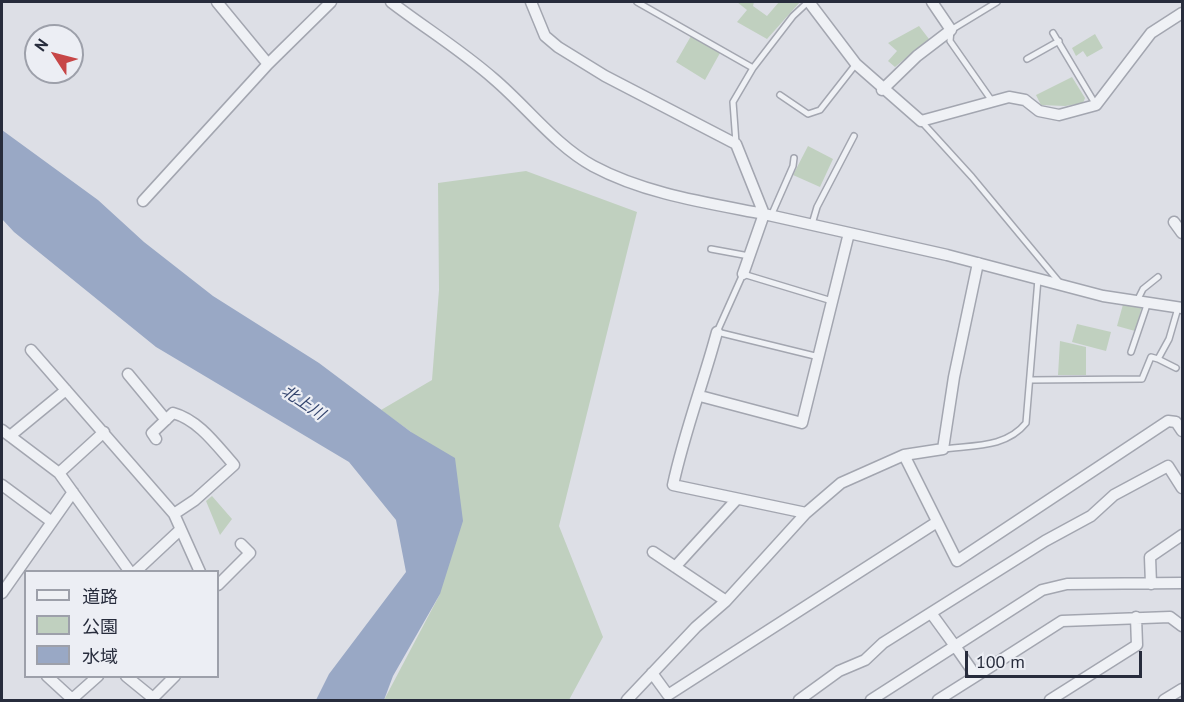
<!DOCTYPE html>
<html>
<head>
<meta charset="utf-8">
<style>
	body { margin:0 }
	#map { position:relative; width:1184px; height:702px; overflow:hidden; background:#dddfe6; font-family:"PT Sans","Noto Sans JP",sans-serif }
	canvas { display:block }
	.frame { position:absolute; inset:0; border:3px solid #272c3c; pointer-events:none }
	.legend { position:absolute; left:24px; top:570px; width:195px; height:108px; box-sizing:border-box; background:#eceef4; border:2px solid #9da0aa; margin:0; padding:8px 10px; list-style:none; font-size:18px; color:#272c3c }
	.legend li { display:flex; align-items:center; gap:12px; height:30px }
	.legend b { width:30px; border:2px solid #9da0aa }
	.north { position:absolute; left:24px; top:24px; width:60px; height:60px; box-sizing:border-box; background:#eceef4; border:2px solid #9da0aa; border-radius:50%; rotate:306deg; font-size:16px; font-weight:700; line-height:24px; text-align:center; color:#272c3c }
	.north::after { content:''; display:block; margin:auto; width:21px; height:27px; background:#c74647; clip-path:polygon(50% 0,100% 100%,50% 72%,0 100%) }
	.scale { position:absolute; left:965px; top:651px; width:177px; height:27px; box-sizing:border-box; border:3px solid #272c3c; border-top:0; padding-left:8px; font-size:18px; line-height:21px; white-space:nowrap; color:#272c3c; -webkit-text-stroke:4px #eceef4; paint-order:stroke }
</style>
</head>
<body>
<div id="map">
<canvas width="1184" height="702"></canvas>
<div class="frame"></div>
<ul class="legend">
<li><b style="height:8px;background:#eff1f5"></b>道路</li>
<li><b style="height:16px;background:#c0d0bf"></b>公園</li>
<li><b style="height:16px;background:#99a8c5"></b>水域</li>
</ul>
<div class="north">N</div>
<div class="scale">100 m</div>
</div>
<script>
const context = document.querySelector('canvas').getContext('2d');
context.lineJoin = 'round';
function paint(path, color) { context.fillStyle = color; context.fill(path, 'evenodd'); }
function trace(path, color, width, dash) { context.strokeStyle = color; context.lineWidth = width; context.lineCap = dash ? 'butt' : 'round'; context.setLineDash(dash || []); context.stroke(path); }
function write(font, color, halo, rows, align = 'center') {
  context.font = font + ' "PT Sans","Noto Sans JP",sans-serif'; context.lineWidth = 4.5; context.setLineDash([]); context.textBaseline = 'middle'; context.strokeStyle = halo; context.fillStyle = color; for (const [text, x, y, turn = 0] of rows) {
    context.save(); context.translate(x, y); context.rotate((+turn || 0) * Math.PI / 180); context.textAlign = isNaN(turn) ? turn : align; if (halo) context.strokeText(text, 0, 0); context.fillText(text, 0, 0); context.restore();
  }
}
paint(new Path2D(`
	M737 2H754L753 6 767 16 779 2H800L767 39 737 22 747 10Z
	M919 26 929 39 895 67 888 61 897 51 888 43Z
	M1095 34 1103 48 1087 57 1083 51 1076 56 1072 48Z
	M691 36 720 53 705 80 676 62Z
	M1072 77 1085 98 1083 103 1065 106 1041 105 1036 95Z
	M808 146 833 159 820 187 793 175Z
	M526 171 637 212 559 526 603 637 569 700H384L440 594 411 432 381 410 432 380 439 290 438 183Z
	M1124 301 1142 306 1135 331 1117 326Z
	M1077 324 1111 332 1106 351 1072 342Z
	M1060 341 1086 347V375H1058Z
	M212 496 232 519 220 535 206 501Z`), '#c0d0bf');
paint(new Path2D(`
	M2 130 98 200 144 242 213 296 319 363 411 432 455 458 463 521 440 594 393 676 384 700H316L329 674 406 572 396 520 349 462 156 347 14 232 2 219Z`), '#99a8c5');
const lane = new Path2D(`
	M637 2 753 68 733 102 736 143
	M1053 33 1096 105
	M1027 59 1059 41
	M753 68 793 16 808 2
	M780 95 808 114 820 110 856 64
	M992 101 950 41 951 30 997 2
	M921 121 972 177 1060 283
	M771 216 793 166 794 158
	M812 224 817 207 854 136
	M711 249 749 256
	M1138 299 1143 289 1158 277
	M1131 352 1148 302
	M819 357 717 332 743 274 832 301
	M1158 359 1176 368
	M1030 380 1142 379 1151 357 1158 359 1169 339 1178 308
	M943 449C973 445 1006 448 1026 423L1038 279`);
const street = new Path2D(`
	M217 2 268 64
	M391 2C425 28 461 50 494 79 527 107 555 145 593 166 645 194 708 203 764 214L743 274
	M531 2 545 36 558 47 605 76 736 144 764 214 849 233
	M809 2 856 64 921 121 1009 97 1025 100 1039 111 1059 115 1096 105 1151 33 1182 13
	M882 90 917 56 951 30 932 2
	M143 201 268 64 331 2
	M1174 222 1182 233
	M717 332C703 384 684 433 673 485L806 513
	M31 350 174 514
	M128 374 166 420
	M700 396 802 423 849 233 947 255 1103 296 1182 308
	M2 430 59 473 130 572
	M10 436 66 390
	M156 439 152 433 173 413C199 420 217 446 234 465L195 500 174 514 200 572
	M904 455 957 561 1168 421 1176 422 1182 431
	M59 473 104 432
	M2 485 52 522
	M653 552 726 601
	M675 567 737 499
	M135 572 180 530
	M1182 583 1067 584 1042 590 955 646 976 676 1062 621 1170 617 1182 626
	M1151 584 1150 557 1182 535
	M218 585 250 553 241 544
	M2 593 73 492
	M652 673 668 695 937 522
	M47 676 72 699
	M126 676 153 698 175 676
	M71 700 98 676
	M627 700 696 627 726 601 806 513 841 483 904 455 943 449 954 377 978 263
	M799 700 839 671 865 660 883 643 1045 541 1091 516 1114 495 1168 466 1182 488
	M871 700 955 646 931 613
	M938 700 976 676
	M1050 700 1137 645 1136 617
	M1164 700 1182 689`);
trace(lane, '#a3a6b0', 8);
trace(street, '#a3a6b0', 13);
trace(lane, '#eff1f5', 5);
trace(street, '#eff1f5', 10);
write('italic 16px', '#34456e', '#eceef4', [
	["北上川",303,403,34]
]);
</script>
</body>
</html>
